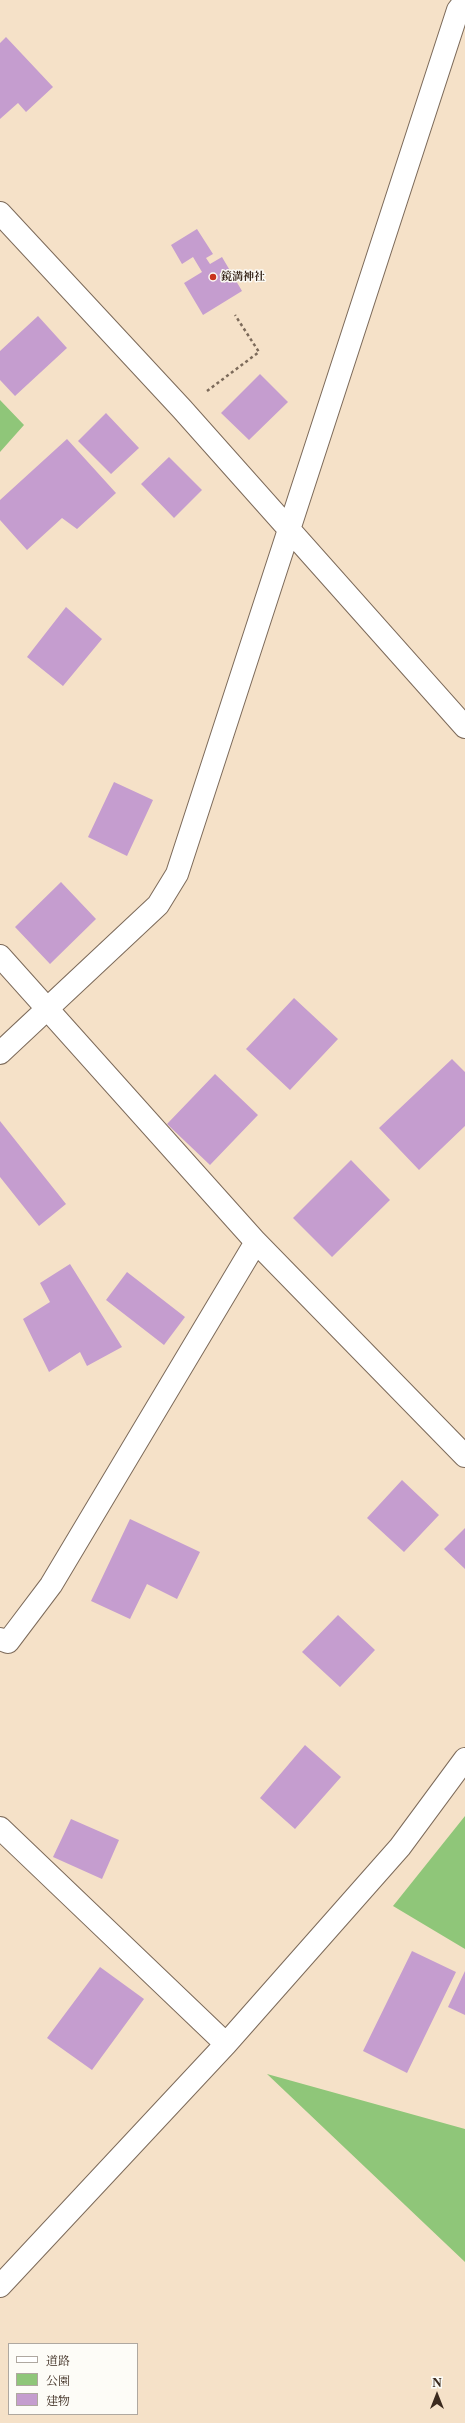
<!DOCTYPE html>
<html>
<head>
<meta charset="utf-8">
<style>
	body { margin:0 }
	#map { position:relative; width:465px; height:2423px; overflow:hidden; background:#f5e1c8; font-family:"Libre Caslon Text","Noto Serif JP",serif }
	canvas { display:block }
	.legend { position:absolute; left:8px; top:2343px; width:130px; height:72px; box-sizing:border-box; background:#fdfcf7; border:1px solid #afa8a0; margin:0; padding:5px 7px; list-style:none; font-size:12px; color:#3b2a1e }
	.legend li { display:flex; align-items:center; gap:8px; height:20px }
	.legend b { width:20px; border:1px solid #afa8a0 }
	.north { position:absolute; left:417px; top:2375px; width:40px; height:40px; -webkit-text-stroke:3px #fdfcf7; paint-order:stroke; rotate:0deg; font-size:11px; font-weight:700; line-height:16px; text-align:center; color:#3b2a1e }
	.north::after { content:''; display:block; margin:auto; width:14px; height:18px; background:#3b2a1e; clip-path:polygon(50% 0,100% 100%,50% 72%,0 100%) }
</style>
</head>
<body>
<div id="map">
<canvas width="465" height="2423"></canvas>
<ul class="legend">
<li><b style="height:5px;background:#fff"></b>道路</li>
<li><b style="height:11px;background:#8fc679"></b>公園</li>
<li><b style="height:11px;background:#c59dcf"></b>建物</li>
</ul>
<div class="north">N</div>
</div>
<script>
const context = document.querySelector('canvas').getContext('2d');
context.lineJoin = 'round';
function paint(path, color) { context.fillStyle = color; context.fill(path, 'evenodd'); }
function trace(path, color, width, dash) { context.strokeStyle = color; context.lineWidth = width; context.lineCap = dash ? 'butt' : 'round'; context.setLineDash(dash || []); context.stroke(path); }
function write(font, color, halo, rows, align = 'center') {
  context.font = font + ' "Libre Caslon Text","Noto Serif JP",serif'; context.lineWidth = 3; context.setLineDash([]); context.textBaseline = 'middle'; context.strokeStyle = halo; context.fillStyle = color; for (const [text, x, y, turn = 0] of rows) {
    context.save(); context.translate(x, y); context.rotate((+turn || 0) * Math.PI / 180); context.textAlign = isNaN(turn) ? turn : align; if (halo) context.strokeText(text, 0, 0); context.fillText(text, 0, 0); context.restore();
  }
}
paint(new Path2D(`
	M0 400 24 425 0 452Z
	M465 1816V1949L393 1906Z
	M267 2074 465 2129V2262Z`), '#8fc679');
paint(new Path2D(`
	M6 37 53 87 26 112 18 103 0 119V43Z
	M197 229 213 254 206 258 210 264 222 257 242 291 203 315 184 283 202 272 193 257 182 264 171 245Z
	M38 316 67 348 15 396 0 380V351Z
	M260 374 288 402 249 440 221 413Z
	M106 413 139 448 111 474 78 441Z
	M67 439 116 493 77 529 62 518 27 550 0 520V500Z
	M169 457 202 490 174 518 141 484Z
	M66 607 102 639 63 686 27 657Z
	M114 782 153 800 127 856 88 837Z
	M61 882 96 919 50 964 15 927Z
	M294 998 338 1039 290 1090 246 1049Z
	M452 1059 465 1072V1126L419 1170 379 1128Z
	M215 1074 258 1115 210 1165 167 1124Z
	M0 1121 66 1204 39 1226 0 1177Z
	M351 1160 390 1200 332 1257 293 1218Z
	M70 1264 122 1347 87 1366 80 1352 49 1372 23 1319 50 1302 40 1283Z
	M127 1272 185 1317 164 1345 106 1300Z
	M402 1480 439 1515 404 1552 367 1518Z
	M130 1519 200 1552 177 1599 147 1584 130 1619 91 1601Z
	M465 1528V1569L444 1549Z
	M338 1615 375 1650 340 1687 302 1652Z
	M305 1745 341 1777 295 1829 260 1798Z
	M71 1819 119 1840 102 1879 53 1857Z
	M412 1951 456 1972 407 2073 363 2051Z
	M100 1967 144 1999 92 2070 47 2038Z
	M465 1971V2015L448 2007Z`), '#c59dcf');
const minor = new Path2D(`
	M0 213 182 409 465 727
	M0 956 256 1242 465 1456
	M0 1053 158 905 177 874 458 10 465 1
	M0 1639 8 1642 51 1585 256 1242
	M0 1828 226 2044
	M0 2286 226 2044 400 1847 465 1759`);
trace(minor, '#7c6a5a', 24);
trace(new Path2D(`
	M207 391 259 352 235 315`), '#7c6a5a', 2.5, [3, 3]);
trace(minor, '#fff', 22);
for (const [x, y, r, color] of [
	[213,277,4,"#c8321e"]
]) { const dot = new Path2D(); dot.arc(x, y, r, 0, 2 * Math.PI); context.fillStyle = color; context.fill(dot); trace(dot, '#fdfcf7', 1.5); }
write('bold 11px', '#3b2a1e', '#fdfcf7', [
	["鏡満神社",221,277]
], 'left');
</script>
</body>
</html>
